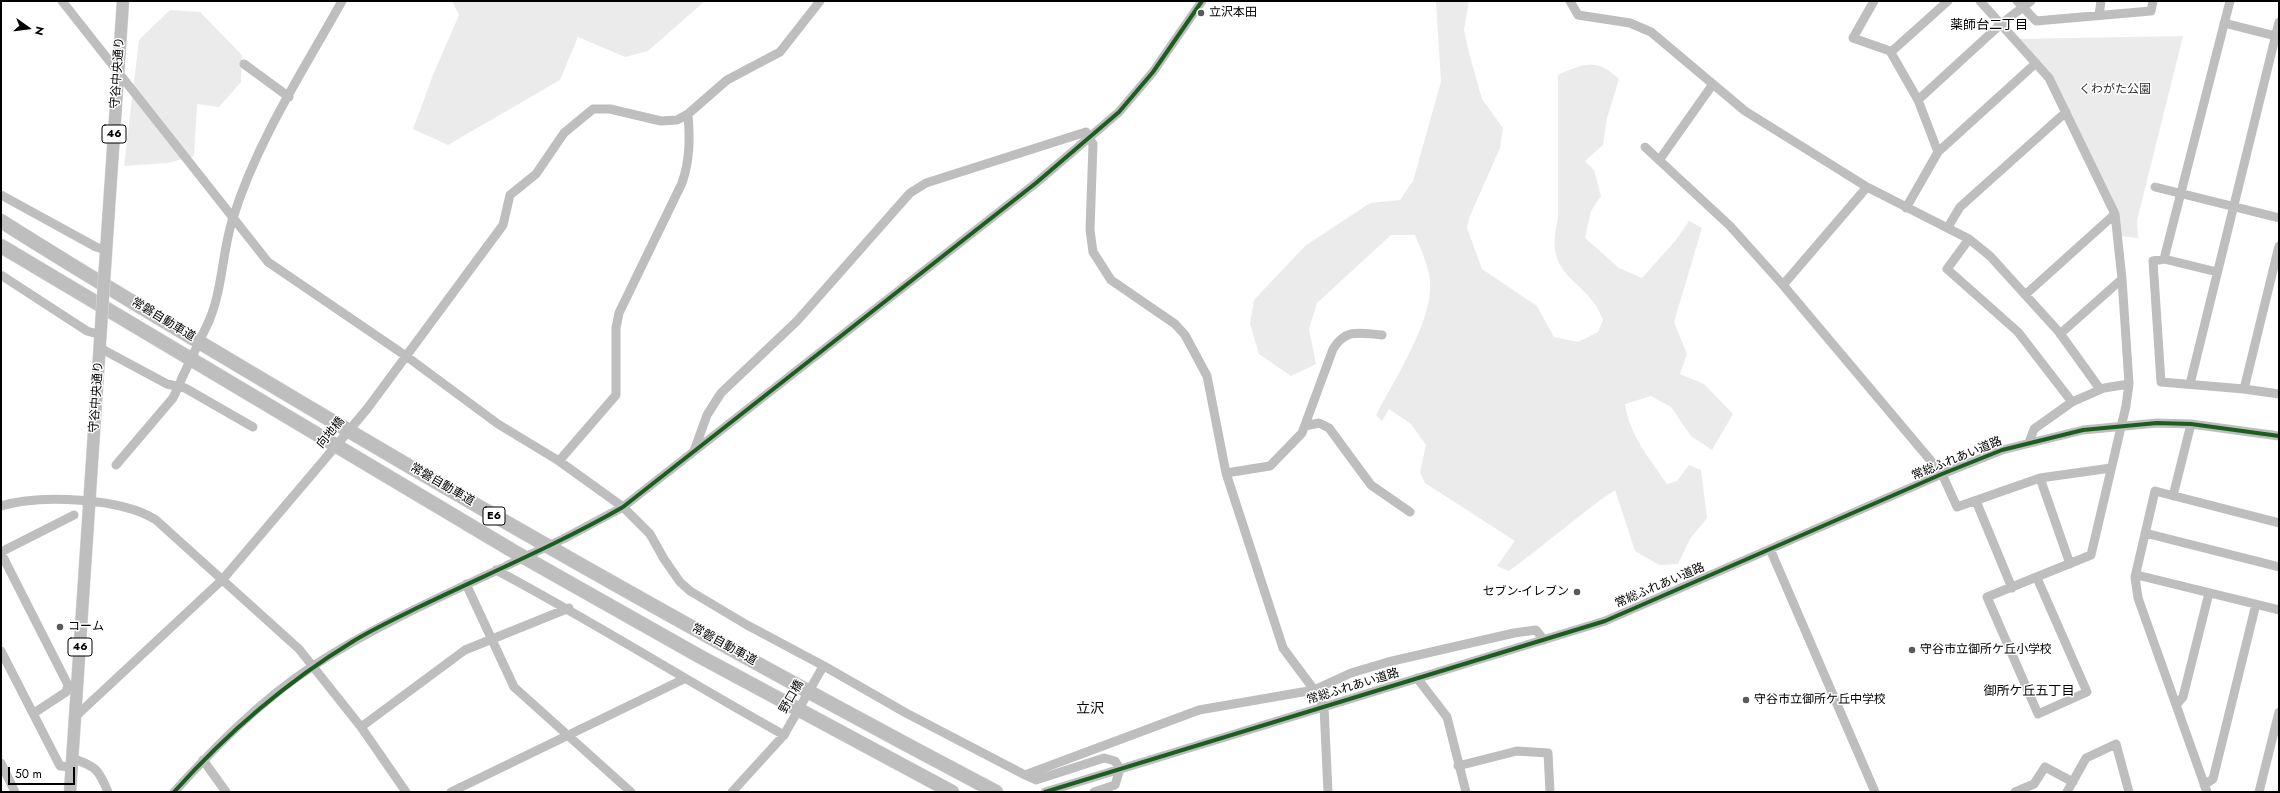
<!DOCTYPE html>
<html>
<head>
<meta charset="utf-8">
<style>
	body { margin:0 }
	#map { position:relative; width:2280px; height:793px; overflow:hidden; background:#fff; font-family:Jost,sans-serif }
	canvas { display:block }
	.frame { position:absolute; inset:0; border:2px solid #000; pointer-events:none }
	.north { position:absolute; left:8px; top:8px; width:40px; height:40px; -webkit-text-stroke:3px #fff; paint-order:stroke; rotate:104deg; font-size:11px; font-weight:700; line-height:16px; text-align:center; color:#000 }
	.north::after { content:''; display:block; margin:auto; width:14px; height:18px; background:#000; clip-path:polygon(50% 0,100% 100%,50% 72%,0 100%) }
	.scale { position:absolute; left:8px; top:767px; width:67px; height:18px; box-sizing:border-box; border:2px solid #000; border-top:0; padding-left:5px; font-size:12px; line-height:14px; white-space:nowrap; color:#000; -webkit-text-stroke:3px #fff; paint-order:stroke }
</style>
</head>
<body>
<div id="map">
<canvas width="2280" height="793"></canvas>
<div class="frame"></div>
<div class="north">N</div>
<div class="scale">50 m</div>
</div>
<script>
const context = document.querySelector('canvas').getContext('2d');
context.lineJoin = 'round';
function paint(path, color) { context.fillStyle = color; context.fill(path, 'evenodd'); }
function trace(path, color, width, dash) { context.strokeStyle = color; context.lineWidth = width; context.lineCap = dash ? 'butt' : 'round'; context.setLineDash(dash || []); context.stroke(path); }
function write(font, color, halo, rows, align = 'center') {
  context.font = font + ' Jost,"Noto Sans JP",sans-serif'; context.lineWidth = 3; context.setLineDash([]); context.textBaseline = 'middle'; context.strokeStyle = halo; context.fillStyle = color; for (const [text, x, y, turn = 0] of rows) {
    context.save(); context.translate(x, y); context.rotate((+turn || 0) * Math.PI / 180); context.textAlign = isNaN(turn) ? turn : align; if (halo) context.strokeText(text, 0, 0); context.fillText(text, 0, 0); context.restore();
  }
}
paint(new Path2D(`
	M452 1H705L648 51 625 57 578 37 560 80 448 145 413 129 433 75 459 15Z
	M1436 1H1469L1464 30 1469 53 1482 99 1503 128 1500 148 1469 218 1467 228 1482 269 1537 306 1554 337 1578 342 1598 332 1603 320C1587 276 1542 281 1558 218V75C1584 64 1595 57 1619 79L1607 118 1603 145 1585 161 1594 170 1601 196 1591 211 1585 238 1619 268 1642 278 1676 240 1689 221 1702 228 1674 322 1687 354 1680 374 1704 384 1733 414 1712 450 1691 436 1671 407 1651 396 1625 404C1629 435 1650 459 1667 484L1677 481 1689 465 1701 470 1707 518 1690 539 1678 564 1659 565 1635 551 1615 490C1578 515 1545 545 1509 571L1497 566 1515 541 1425 483 1420 472 1426 445 1411 424 1389 409 1382 421 1376 415C1394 380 1433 321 1430 282 1429 266 1421 250 1415 235H1391L1317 303 1309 329 1316 364 1291 376 1259 354 1250 324 1254 300 1305 246 1370 203 1400 200 1413 181 1441 82Z
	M170 10 200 12 242 55 241 82 219 107 197 104 194 156 168 163 124 166 139 40Z
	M2183 36 2137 221 2138 238 2118 236 2115 214 2049 78 2014 39Z`), '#ebebeb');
const major = new Path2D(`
	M105 267 123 1
	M70 792 101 327`);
const highway = new Path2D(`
	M1 221C108 289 218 353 327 418 547 548 770 673 996 792
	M1 246 513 551 699 656 952 792`);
trace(major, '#dbdbdb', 13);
trace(highway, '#dbdbdb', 15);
trace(new Path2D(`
	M62 1 268 262 406 356 498 424 559 461 623 507 650 534 664 559 680 582 690 591 747 625 824 666 821 670
	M1570 1 1578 15 1630 23 1651 32 1745 111 1867 187 1969 239 1990 256 2059 332 2100 389
	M1874 1 1853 38 1890 51 1918 100 1938 152 1906 208
	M1980 1 2049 78 2115 214 2122 279 2129 384 2126 406 2091 555 1987 597 2038 714 2087 692 2037 578
	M2017 1 2036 21 2151 11 2153 1
	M2099 15 2101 1
	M2224 23 2279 37
	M1891 52 1948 1
	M244 64 289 97
	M1918 100 2001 24 2031 1
	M1645 147 1730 226 1783 285 1942 474 1957 507 2040 478 2111 468
	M1938 152 2036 63
	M1660 159 1713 84
	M2155 187 2279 218
	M1 195 96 247 106 250
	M1948 227 1960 207 2066 112
	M1969 239 1947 269 2018 332 2072 402
	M2164 259 2230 1
	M2217 272 2164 259 2153 261 2161 382 2244 389 2279 394
	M1 275 87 331 101 335
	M1783 285 1867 187
	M2025 295 2115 214
	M209 321C223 288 222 251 233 218 257 141 303 71 342 1
	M2060 334 2122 279
	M100 348 167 384 185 388 253 427
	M2190 384 2279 22
	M2244 389 2279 246
	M367 409 503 225 510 195 536 174 564 133 593 109H610L661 121 677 120 688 114
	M1305 426 1319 423 1329 428 1371 485 1410 512
	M2029 443 2034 429 2072 402 2104 388 2129 384
	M694 451 707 415 721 393 797 321 910 193 926 183 1086 132 1093 144 1090 230 1093 252 1111 280 1175 324 1185 335 1207 376 1226 473 1283 648 1312 687 1324 707 1328 792
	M559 461 616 395V328L619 313 682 183C690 160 690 139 688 114L727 80 780 52 820 1
	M116 465 173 398 180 383
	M1226 473 1270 466 1302 433 1333 349C1346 328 1360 333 1382 335
	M2040 478 2070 564
	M2173 496 2191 424
	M1976 501 2012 588
	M1 506C40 494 122 498 156 520L299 649 361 727 406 792
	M2145 533 2279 567
	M565 538 623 507 1036 183 1119 112 1153 72 1202 1
	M1770 549 1875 792
	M1 552 74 515
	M1 553 68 685 77 686
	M496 570C594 622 687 681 784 735L732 792
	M2135 577 2141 576 2279 610
	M466 584 514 687 631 792
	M1 651 60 766 71 767
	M824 666 906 713 1025 775 1199 710 1314 690 1351 673 1388 662 1514 633 1536 630 1544 640
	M1417 678 1447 717 1466 792
	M2176 705 2183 697 2209 593
	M34 713 66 692 68 685
	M75 717 223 579 313 473
	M361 727 465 650 569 608
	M72 758C96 767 98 768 108 792
	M203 760 226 792
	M1 763 15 792
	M1458 766 1517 751 1548 753 1550 792
	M1025 775 1036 780 1104 758 1115 761 1120 769 1115 785 1094 792
	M2204 785 2213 779 2256 604
	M174 792C216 746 261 700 313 666 373 627 438 598 502 568
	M451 792 684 679
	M1045 792 1605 621 1942 474 2002 450 2083 430 2157 423 2191 424 2279 436
	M2015 792 2034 784 2045 767 2073 782
	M2067 792 2086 758 2116 744 2129 792
	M2207 792 2138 598 2135 577 2155 491 2279 523
	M2259 792 2279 712`), '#bebebe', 9);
trace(major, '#bebebe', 12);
trace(highway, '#bebebe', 14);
const majorBridge = new Path2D(`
	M101 327 105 267`);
trace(majorBridge, '#dbdbdb', 13, []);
trace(new Path2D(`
	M181 380 209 321
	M313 473 367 409
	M506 566 565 538
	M784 735 821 670`), '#bebebe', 9);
trace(majorBridge, '#bebebe', 12);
trace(new Path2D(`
	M174 792C227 733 285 683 352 642 373 629 397 618 419 607 487 574 557 545 623 507L1036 183 1119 112 1153 72 1202 1
	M1045 792 1605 621 1942 474 2002 450 2083 430 2157 423 2191 424 2279 436`), '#1b5e20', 4);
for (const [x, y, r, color] of [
	[1201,13,4,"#595959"],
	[1577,592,4,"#595959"],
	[60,627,4,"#595959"],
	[1912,650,4,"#595959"],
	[1746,700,4,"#595959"]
]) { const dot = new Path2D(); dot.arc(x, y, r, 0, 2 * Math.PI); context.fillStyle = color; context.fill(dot); trace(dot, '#fff', 1.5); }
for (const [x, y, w] of [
	[114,134,24],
	[494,516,22],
	[80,647,24]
]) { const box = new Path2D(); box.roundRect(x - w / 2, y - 9, w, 18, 3); context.fillStyle = '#fff'; context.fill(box); trace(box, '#000', 1); }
write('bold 11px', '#000', null, [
	["46",114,134],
	["E6",494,516],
	["46",80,647]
]);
write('12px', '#000', '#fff', [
	["立沢本田",1209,13],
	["セブン-イレブン",1569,592,"right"],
	["コーム",68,627],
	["守谷市立御所ケ丘小学校",1920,650],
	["守谷市立御所ケ丘中学校",1754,700]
], 'left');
write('12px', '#000', '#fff', [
	["守谷中央通り",118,73,-86],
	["常磐自動車道",163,320,31],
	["守谷中央通り",97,397,-86],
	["向地橋",331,433,-50],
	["常総ふれあい道路",1957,459,-22],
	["常磐自動車道",442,485,30],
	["常総ふれあい道路",1660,586,-23],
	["常磐自動車道",724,645,29],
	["常総ふれあい道路",1353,687,-17],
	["野口橋",792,697,-60]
]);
write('12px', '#313131', '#fff', [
	["くわがた公園",2115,90]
]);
write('13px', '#000', '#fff', [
	["薬師台二丁目",1989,26],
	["御所ケ丘五丁目",2029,692]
]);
write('14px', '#000', '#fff', [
	["立沢",1090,710]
]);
</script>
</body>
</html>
